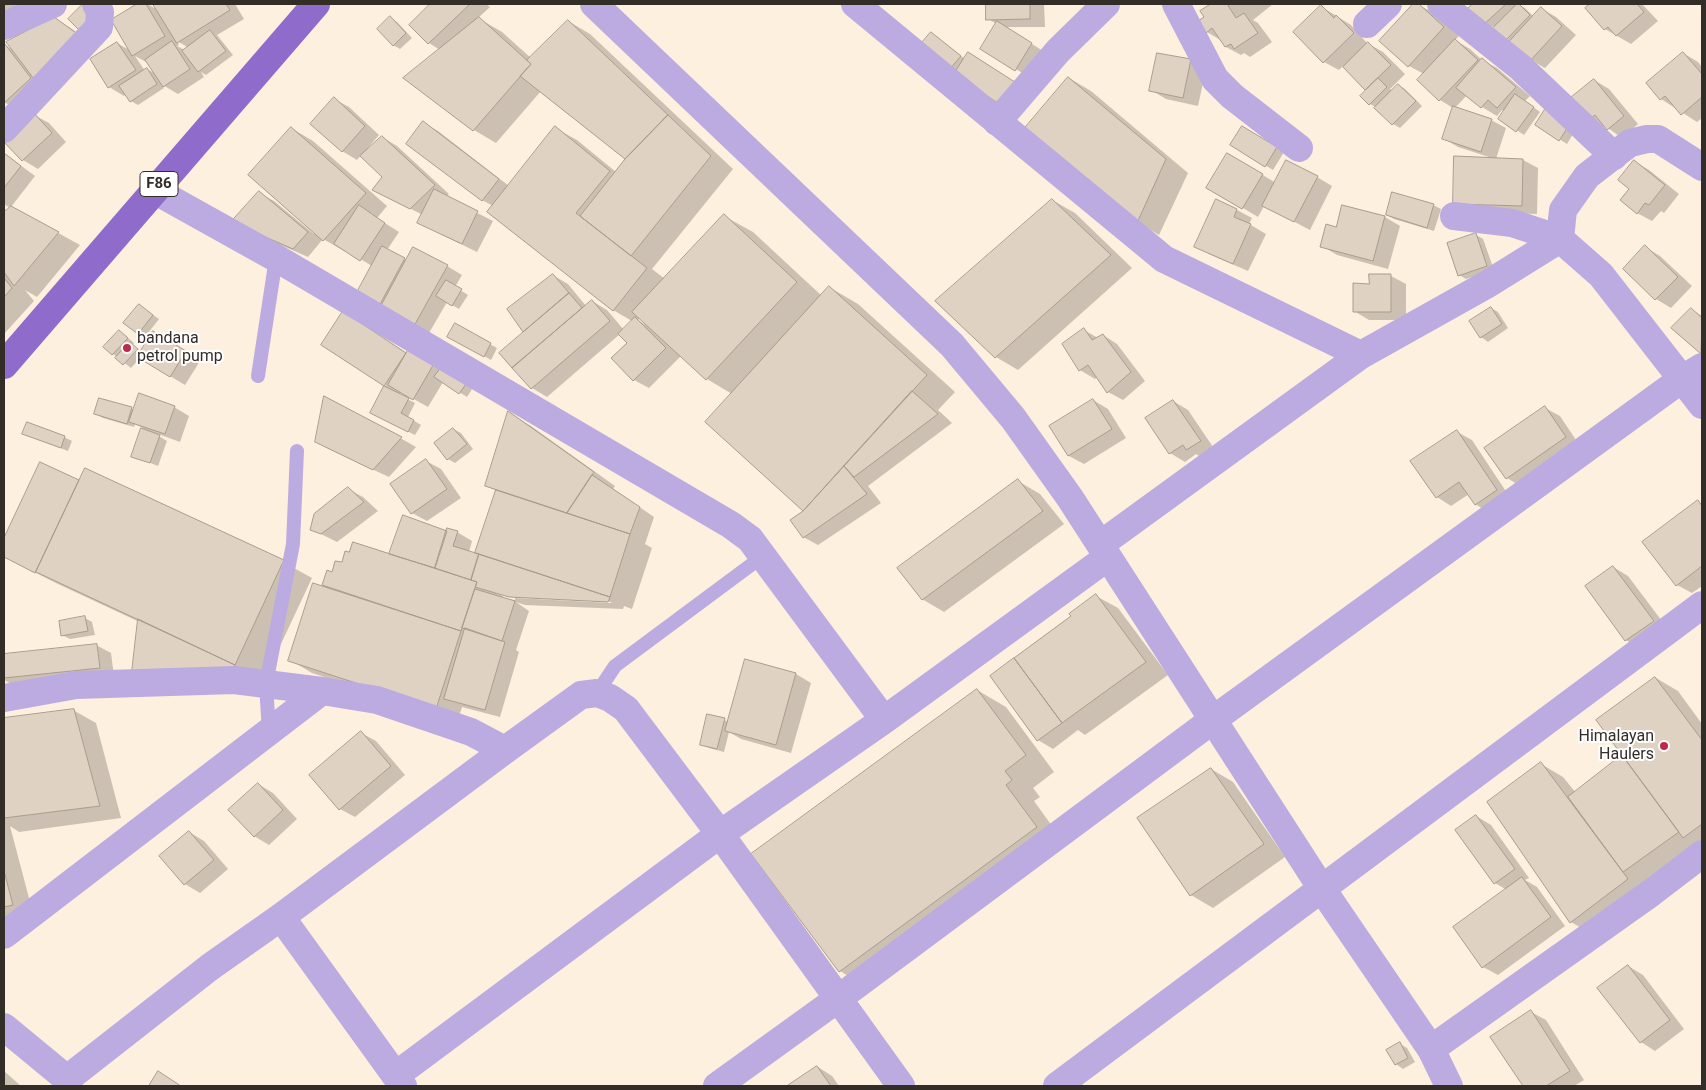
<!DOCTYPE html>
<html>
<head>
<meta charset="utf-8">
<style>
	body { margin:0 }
	#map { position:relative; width:1706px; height:1090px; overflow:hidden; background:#fef0df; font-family:Roboto,sans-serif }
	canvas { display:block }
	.frame { position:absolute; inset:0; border:5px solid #332d27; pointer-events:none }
</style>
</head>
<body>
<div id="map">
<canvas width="1706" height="1090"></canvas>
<div class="frame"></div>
</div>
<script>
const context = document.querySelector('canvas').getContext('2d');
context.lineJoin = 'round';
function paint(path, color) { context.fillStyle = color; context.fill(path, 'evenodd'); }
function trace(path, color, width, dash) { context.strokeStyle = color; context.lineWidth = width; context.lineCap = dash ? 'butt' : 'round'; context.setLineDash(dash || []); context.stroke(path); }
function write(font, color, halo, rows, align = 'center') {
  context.font = font + ' Roboto,sans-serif'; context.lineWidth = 4; context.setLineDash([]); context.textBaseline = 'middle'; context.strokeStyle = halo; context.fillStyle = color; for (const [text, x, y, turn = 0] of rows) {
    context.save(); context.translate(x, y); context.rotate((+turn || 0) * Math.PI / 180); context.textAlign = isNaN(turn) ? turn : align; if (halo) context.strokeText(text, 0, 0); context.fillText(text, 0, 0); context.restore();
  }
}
paint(new Path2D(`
	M4 4H45L4 29Z
	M140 4H147L158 10 154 4H235L244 19 217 35 233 55 206 75 201 72 204 77 178 94 161 84 164 88 138 105 131 101 126 94 124 96 109 87 117 43 131 51 112 20ZM177 41 189 48 185 50 177 46 179 45ZM135 56 148 63 156 74 147 69 145 71Z
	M432 4H486L490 7 478 18 502 32 531 58 568 21 590 34 733 169 652 269 665 279 724 216 753 232 822 296 829 287 858 304 955 392 938 410 952 423 868 486 881 503 818 545 803 537 805 511 732 394 707 379 681 356 649 388 634 380 628 343 620 334 547 397 532 388 501 353 525 332 508 310 554 276 568 284 586 306 592 301 607 310 624 330 632 321 613 310 493 206 482 200 423 123 438 131 509 186 555 128 577 140 616 172 627 159 541 91 496 143 474 130 440 50 429 43 410 25ZM640 317 647 326 638 320Z
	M987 4H1044L1045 27H1006L1046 53 1030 78 1016 69 997 24 988 19Z
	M1213 4H1233L1236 5 1235 4H1273L1253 20 1258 23 1272 42 1250 57 1244 53 1241 55 1226 47 1222 41 1207 32 1206 17 1202 11Z
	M1415 4 1431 11 1459 36 1455 40 1470 49 1482 60 1497 68 1530 96 1525 101 1540 112 1524 135 1500 119 1505 111 1502 110 1497 116 1482 107 1467 95 1455 108 1491 120 1506 128 1496 159 1523 160 1538 168 1537 214 1469 212 1492 158 1458 147 1443 138 1453 108 1440 100 1419 80 1424 74 1409 66 1381 41Z
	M1475 4H1517L1525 8 1534 17 1542 9 1556 17 1576 35 1545 68 1531 60 1493 26 1489 30 1468 10Z
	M1592 4H1642L1658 21 1631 44 1605 29 1587 8Z
	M1322 7 1351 25 1367 43 1383 52 1405 74 1390 89 1392 91 1398 85 1405 89 1422 106 1400 128 1393 124 1376 107 1370 104 1368 90 1343 66 1339 70 1324 62Z
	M54 18 69 27 93 44 19 111 4 102V44L13 50Z
	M390 18 397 22 412 38 400 49 393 45Z
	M932 33 965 59 956 74Z
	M1683 53 1698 62 1702 67V118L1697 122 1661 99Z
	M1191 60 1206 69 1198 106 1166 99 1151 90Z
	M1069 78 1091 91 1188 173 1159 235 1137 222Z
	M1594 80 1609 89 1638 124 1622 138 1605 126 1601 130 1586 121Z
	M334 99 349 107 379 135 367 149 368 150 382 137 397 146 449 194 446 197 493 221 477 252 434 231 423 215 373 190 383 177 361 155 357 160 342 151Z
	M34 115 49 123 66 142 38 169 23 160Z
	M1579 124 1567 144 1537 125Z
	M1243 127 1284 152 1273 170 1232 145Z
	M291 128 313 141 387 206 377 218 399 232 387 250 407 261 447 266 462 275 455 287 468 295 459 309 447 302 429 333 371 304 372 266 347 251 346 252 323 239 308 257 247 230 259 193 274 201 314 234 316 232Z
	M4 153 35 176 11 207 80 245 37 297 25 290 34 301 4 334V211L6 212 10 208 4 204Z
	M1228 154 1276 183 1317 177 1332 186 1310 230 1264 206 1258 217 1208 187Z
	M1635 162 1649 170 1679 194 1664 213 1661 211 1652 221 1637 213 1631 189Z
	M1052 200 1075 213 1132 268 1018 370 996 357Z
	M1433 205 1441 209 1434 231 1394 219 1387 215Z
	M1343 206 1385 217 1400 226 1388 269 1337 255 1322 246 1337 229Z
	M1237 210 1252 218 1249 224 1266 234 1248 271 1211 255 1196 246Z
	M1476 235 1483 239 1494 270 1466 279 1459 275Z
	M1645 247 1660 256 1692 286 1671 308 1656 299Z
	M1391 276 1406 284V320H1369L1354 311 1370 285Z
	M139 305 159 319 145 337 138 333Z
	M1491 308 1498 312 1508 328 1488 342 1481 337Z
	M1691 309 1702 316V353L1673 328Z
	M358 321 408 354 474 386 467 397 443 382 428 407 401 392 399 395 415 403 408 417 421 425 415 435 379 417 372 413 386 385 322 344Z
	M455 325 497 348 491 360 449 336Z
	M1084 330 1098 338 1103 335 1117 344 1145 381 1123 400 1108 392 1098 377 1095 379 1080 370 1064 344Z
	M119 332 126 336 134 343 132 345 142 352 168 341 200 361 185 385 140 358 131 368 113 354Z
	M325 398 402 439 416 447 389 477 331 450 316 442Z
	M1093 400 1108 409 1126 438 1084 464 1069 456 1051 427Z
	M1173 401 1188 410 1215 450 1202 458 1196 454 1185 462 1170 453Z
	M174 407 189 416 180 442 158 434 157 435 167 441 158 466 133 456 143 428 135 424 134 427 103 418 96 414 131 408 134 410Z
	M1545 408 1560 416 1580 446 1522 487 1507 478Z
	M509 413 531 426 615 486 613 489 654 517 645 544 652 548 632 609 624 606 623 609 525 605 516 602 529 611 516 650 519 652 500 717 462 707 458 720 312 673 290 660 323 587 328 572 332 574 342 564 390 555 447 532H457L472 541 469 552 476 554 497 491 487 486ZM493 591 607 600 612 603 515 598V600L503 598V596L497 594Z
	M453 429 461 433 473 449 455 463 448 459Z
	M1457 432 1472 440 1511 499 1490 513 1475 504 1469 494 1451 506 1437 497Z
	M31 437H64L72 441 68 451Z
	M426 461 441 469 461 498 427 521 412 513Z
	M41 463 80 482 283 562 312 578 264 680 58 584 4 557V540Z
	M1018 481 1040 494 1064 524 944 612 922 599Z
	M348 489 363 497 378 511 337 542 311 529Z
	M1698 502 1702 504V586L1692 593 1677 585Z
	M1613 567 1628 576 1668 629 1641 649 1626 640 1586 586Z
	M1096 596 1118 608 1168 675 1085 735 1078 730 1053 749 1038 740 1073 617Z
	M85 618 92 622 95 635 70 639 62 635Z
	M96 645 111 653 114 676 15 686 4 680V655Z
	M746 661 796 674 811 683 791 753 741 739 729 732 724 752 709 748 702 744 724 720 729 722Z
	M1656 678 1678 691 1702 724V847L1593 935 1571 922 1541 764 1563 777 1576 793 1624 755Z
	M977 690 1006 707 1054 772 1033 788 1040 797 1034 801 1065 844 868 988 840 971Z
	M73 710 96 723 121 818 19 832 10 826 34 917 4 925V719Z
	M361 733 376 741 405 775 355 817 340 809Z
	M1211 769 1233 782 1285 857 1213 908 1191 895Z
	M258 784 273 793 297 819 269 845 254 836Z
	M1476 816 1491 825 1529 878 1525 880 1537 887 1565 926 1498 975 1483 967 1507 890 1495 883Z
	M189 832 204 841 228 869 200 893 185 884Z
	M1628 966 1643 975 1684 1029 1655 1051 1641 1042Z
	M1531 1012 1546 1020 1584 1080 1574 1086H1524L1492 1037Z
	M1400 1044 1407 1048 1415 1062 1403 1069 1396 1064Z
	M818 1067 832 1076 839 1086H789Z
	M4 1071 21 1086H4Z`), '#0003');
const building = new Path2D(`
	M83 4 97 16 81 32 68 19Z
	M137 4H146L165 36 132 56 111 20Z
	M153 4H226L230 10 177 43Z
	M430 4H470L428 44 409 25Z
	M986 4H1030V19L986 20Z
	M1211 4H1227L1236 18 1244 13 1258 33 1234 49 1231 44 1225 47 1212 28 1206 33 1198 21 1204 17 1200 11Z
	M1413 4H1419L1444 27 1408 67 1379 41Z
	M1473 4H1506L1481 27 1466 10Z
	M1517 4H1519L1530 15 1506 40 1493 28Z
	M1590 4H1637L1644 12 1616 36 1608 27 1604 30 1585 8Z
	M1321 5 1334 18 1336 15 1354 33 1323 63 1293 32Z
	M1541 7 1562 26 1530 61 1509 42Z
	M390 16 406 33 393 46 377 29Z
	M54 17 79 35 34 79 6 42Z
	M479 17 531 64 473 131 403 78Z
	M568 20 668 115 625 159 520 76 531 64 527 60Z
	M997 21 1032 43 1015 71 980 49Z
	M210 30 226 51 198 72 182 51Z
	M931 32 961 56 948 71 919 46Z
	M1455 39 1478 60 1439 101 1417 80Z
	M172 41 190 69 163 87 145 60Z
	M117 42 136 70 108 88 90 59Z
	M1368 42 1391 65 1365 90 1343 67Z
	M4 43 31 78 4 103Z
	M968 52 1018 84 1004 107 954 74Z
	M1683 52 1702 74V97L1681 115 1665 96 1660 100 1646 83Z
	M1157 53 1191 59 1183 98 1149 91Z
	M1482 58 1516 87 1497 108 1488 100 1481 108 1456 88Z
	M147 68 157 84 130 102 119 86Z
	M1068 77 1166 159 1137 223 1024 129Z
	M1378 78 1387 87 1369 105 1360 96Z
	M1594 79 1624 116 1607 130 1595 115 1585 122 1568 100Z
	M1398 84 1416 101 1392 125 1374 108Z
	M1515 94 1534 107 1516 132 1498 119Z
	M334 97 365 126 342 152 310 124Z
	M1549 103 1573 119 1559 141 1535 125Z
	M1453 106 1492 119 1481 152 1442 139Z
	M34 113 52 133 22 161 4 142Z
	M668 115 711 156 631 256 580 216 625 159Z
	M423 121 499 179 482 201 406 144Z
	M555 126 610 171 576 213 647 268 613 311 487 212Z
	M1242 126 1277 147 1265 167 1230 145Z
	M291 127 366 193 323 241 248 175Z
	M382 136 435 185 410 209 372 190 382 177 360 156Z
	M4 153 21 166 4 188Z
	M1227 153 1263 174 1242 209 1206 188Z
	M1454 156 1523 159 1522 206 1453 204Z
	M1286 160 1318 176 1294 222 1262 206Z
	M1634 160 1665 185 1649 205 1645 203 1637 214 1620 200 1629 189 1618 180Z
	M434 189 478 211 462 244 417 223Z
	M259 191 308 232 293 249 231 222Z
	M1392 192 1434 204 1427 228 1386 215Z
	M1052 199 1111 255 995 358 935 301Z
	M1216 199 1237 209 1234 217 1251 224 1233 264 1194 247Z
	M359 205 385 223 360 261 334 244Z
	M1342 205 1385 216 1373 261 1320 247 1326 224 1336 227Z
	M11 206 59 232 14 286 4 272V210H6Z
	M724 214 797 282 706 380 632 312Z
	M1476 233 1487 266 1458 276 1447 243Z
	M1645 245 1678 277 1655 300 1623 269Z
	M382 246 405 258 378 308 355 296Z
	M413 247 448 265 414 326 380 308Z
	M553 274 569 293 523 332 507 309Z
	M1369 274H1391V312H1353V283L1369 284Z
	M4 278 12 288 4 297Z
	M446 280 462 289 452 306 436 296Z
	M829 286 927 375 803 511 705 422Z
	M569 293 582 308 512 368 499 353Z
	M592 300 610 321 531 389 512 368Z
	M139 304 153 315 138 334 123 323Z
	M1491 307 1502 324 1480 338 1469 321Z
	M1691 308 1702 318 1701 354 1671 328Z
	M343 311 406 353 384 386 321 345Z
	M635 317 666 348 633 381 611 358 627 343 618 334Z
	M455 323 491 343 484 357 447 337Z
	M1084 328 1092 340 1103 334 1131 372 1107 393 1088 365 1079 371 1062 344Z
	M119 330 128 338 112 355 103 347Z
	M153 331 186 351 170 377 137 357Z
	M130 342 138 349 123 365 115 358Z
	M411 345 436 360 413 400 388 385Z
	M444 364 468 381 459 394 434 377Z
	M384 386 409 398 401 413 414 420 408 432 370 413Z
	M912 391 938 414 854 477 844 466Z
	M139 393 175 406 165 434 129 422Z
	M324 396 402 437 373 470 315 442Z
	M99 398 132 407 127 424 94 414Z
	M1093 399 1112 429 1068 456 1049 426Z
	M1173 400 1201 441 1186 450 1183 445 1169 454 1145 418Z
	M1545 406 1566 437 1506 479 1484 448Z
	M508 411 594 472 567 513 485 486Z
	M27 422 65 436 61 448 22 434Z
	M141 428 160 435 150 463 131 457Z
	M453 428 467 444 447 460 434 443Z
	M1457 430 1497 490 1475 505 1459 482 1436 498 1410 461Z
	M426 459 447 489 411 514 390 484Z
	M40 462 79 480 35 573 4 557V538Z
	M844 466 867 494 803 538 790 520 803 511Z
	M85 468 284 560 235 665 36 572Z
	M592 475 640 507 630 534 567 513Z
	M1018 479 1043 511 922 600 897 568Z
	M348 487 364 502 321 534 310 530 314 514Z
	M496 490 630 534 610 597 475 553Z
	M1698 500 1702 506V566L1676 586 1642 542Z
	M403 515 447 531 435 568 389 554Z
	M447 528 458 531 453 546 479 554 471 580 435 568Z
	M353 542 477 582 461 631 322 585 327 570 332 572 335 561 342 562 345 551 349 552Z
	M479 554 610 597 608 602 509 597 475 587 477 582 471 580Z
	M1613 566 1654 621 1625 641 1585 586Z
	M313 583 461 631 436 709 288 661Z
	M475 589 515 601 502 641 462 628Z
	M1096 594 1146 662 1062 723 1014 658 1071 616 1069 614Z
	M85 616 88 631 61 636 59 621Z
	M138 619 235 665 234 671 132 672Z
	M465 628 505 642 485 710 444 699Z
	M97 644 100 668 4 678V654Z
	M1014 658 1062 723 1037 741 990 676Z
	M745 659 796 673 776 745 725 731Z
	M1655 677 1702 740V824L1683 838 1596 720Z
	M977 689 1026 755 1005 771 1012 780 1006 785 1037 827 839 972 751 854Z
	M74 709 100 806 4 818V718Z
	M707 714 725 718 717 749 700 745Z
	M361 731 391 766 339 810 309 775Z
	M1622 755 1679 832 1623 872 1568 797Z
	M1541 762 1628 879 1570 923 1487 802Z
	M1211 768 1264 844 1190 896 1137 818Z
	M258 783 283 810 254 837 228 810Z
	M1476 815 1515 869 1494 884 1455 830Z
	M189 831 214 860 184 885 159 856Z
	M4 871 13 905 4 907Z
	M1522 877 1551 917 1482 968 1453 927Z
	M1628 965 1670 1020 1640 1043 1597 988Z
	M1531 1010 1570 1071 1546 1086H1523L1490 1037Z
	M1400 1042 1408 1058 1395 1065 1386 1050Z
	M817 1066 831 1086H787Z
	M158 1071 181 1086H149Z`);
paint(building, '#e0d2c2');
trace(building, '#a99c8c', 1);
trace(new Path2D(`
	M258 376 276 258
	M597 693 615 666 763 556
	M269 732 266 684 293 544 297 451`), '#bcabe0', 14);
trace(new Path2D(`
	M594 4 952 345 1013 418 1070 498 1322 889 1431 1049 1449 1086
	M855 4 1164 259 1361 355
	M1176 4 1215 79 1232 96 1299 148
	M1441 4 1520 67 1614 156
	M1367 24 1388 4
	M4 26 53 4
	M997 122 1058 51 1106 4
	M4 129 99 27 100 12 96 4
	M154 190 276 258 731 525 750 539 884 720
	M1454 216 1512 223 1560 239 1601 275 1702 405
	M1560 239 1563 210 1587 176 1630 143 1647 139H1658L1702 167
	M1101 544 1361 355 1486 285 1560 239
	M4 698 76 685 234 680 322 691 377 700 471 732 505 750
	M281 917 403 1086
	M4 935 322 691
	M4 1027 67 1079 210 967 281 917 505 750 581 695 597 693 610 698 626 709 720 834 901 1086
	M1431 1049 1651 893 1702 854
	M396 1075 720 834 884 720 1108 557
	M717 1086 839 998 1214 719 1682 379 1702 367
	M1057 1086 1702 605`), '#bcabe0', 28);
trace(new Path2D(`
	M4 365 316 4`), '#8f6bcb', 28);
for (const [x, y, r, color] of [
	[127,348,5,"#bc2b4a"],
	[1664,746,5,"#bc2b4a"]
]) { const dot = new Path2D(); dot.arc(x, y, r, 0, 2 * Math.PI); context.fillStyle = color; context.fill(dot); trace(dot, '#fff', 2); }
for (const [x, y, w] of [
	[159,184,38]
]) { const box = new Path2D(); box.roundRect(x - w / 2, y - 12.5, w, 25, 4); context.fillStyle = '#fff'; context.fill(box); trace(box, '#332d27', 1); }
write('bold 15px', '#332d27', null, [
	["F86",159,184]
]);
write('16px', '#332d27', '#fff', [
	["bandana",137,339],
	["petrol pump",137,357],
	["Himalayan",1654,737,"right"],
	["Haulers",1654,755,"right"]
], 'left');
</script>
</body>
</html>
